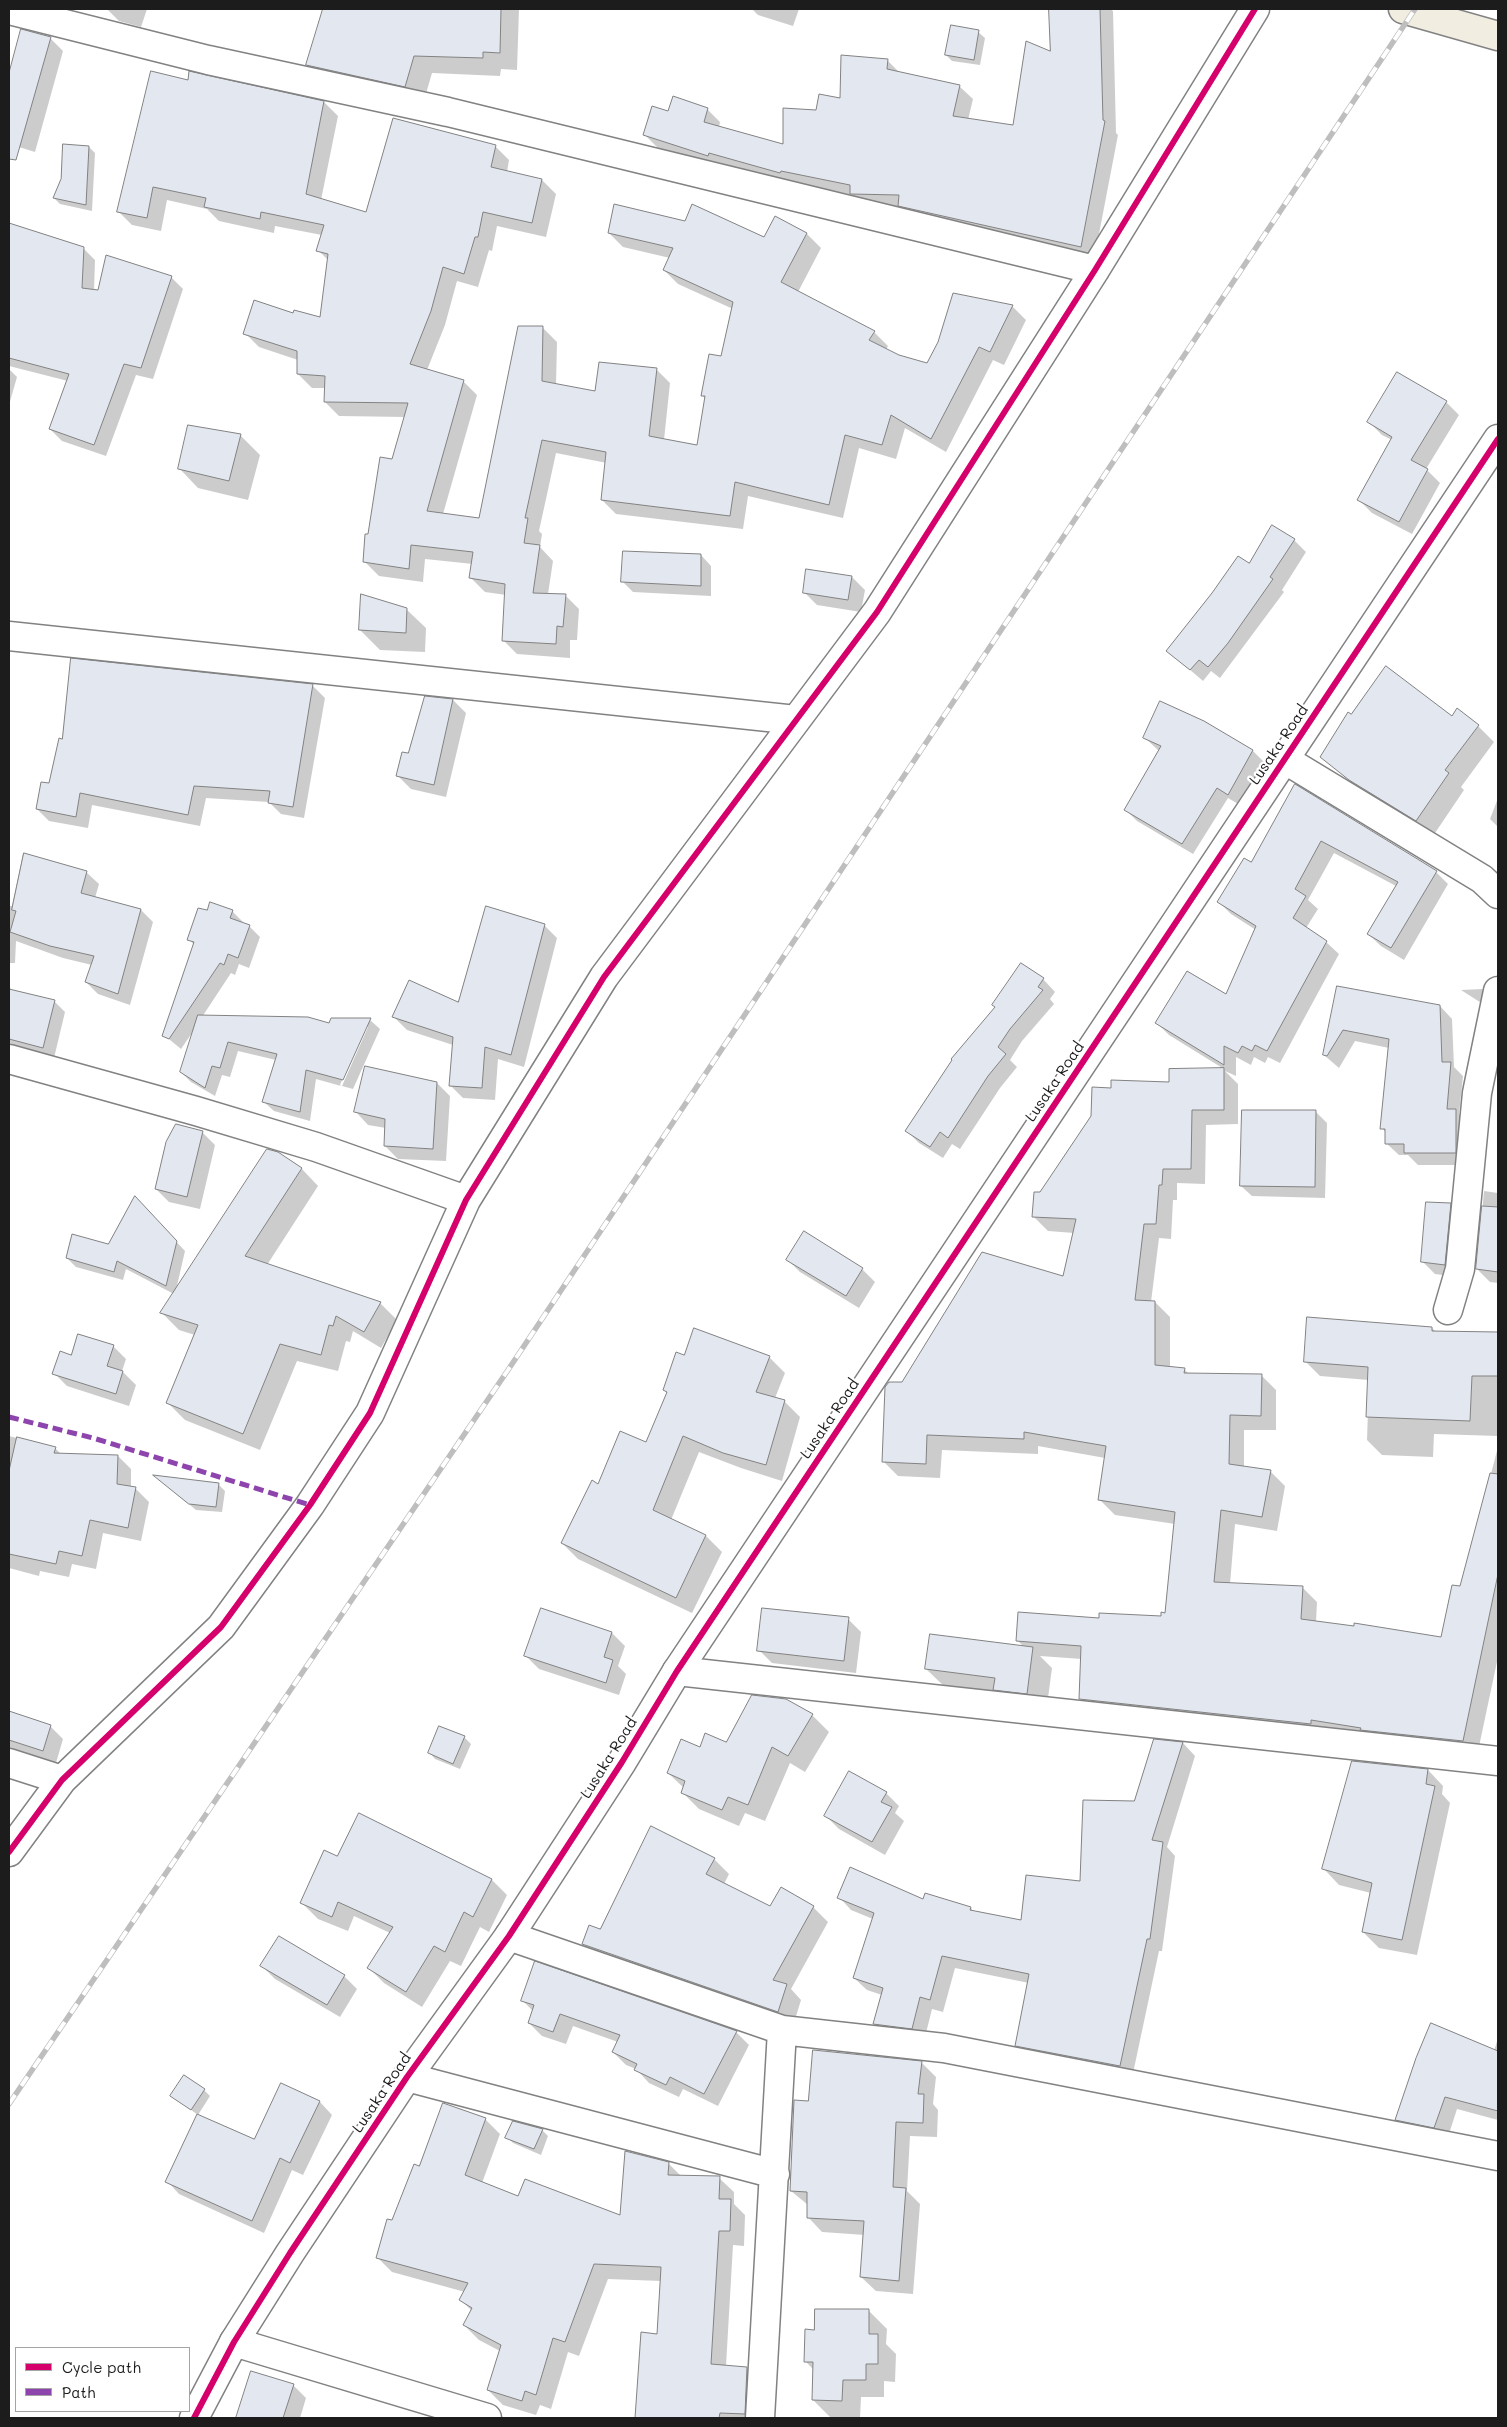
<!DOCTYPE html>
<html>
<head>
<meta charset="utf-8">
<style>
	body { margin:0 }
	#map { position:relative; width:1507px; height:2427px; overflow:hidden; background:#fff; font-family:Mali,sans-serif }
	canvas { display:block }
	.frame { position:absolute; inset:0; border:10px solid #1c1c1c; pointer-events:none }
	.legend { position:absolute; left:15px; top:2347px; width:175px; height:65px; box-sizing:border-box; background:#fff; border:1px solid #a4a4a4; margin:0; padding:6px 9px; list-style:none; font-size:15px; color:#1c1c1c }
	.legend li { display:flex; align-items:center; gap:10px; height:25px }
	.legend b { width:25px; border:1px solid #a4a4a4 }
</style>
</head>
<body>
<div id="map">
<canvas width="1507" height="2427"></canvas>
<div class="frame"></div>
<ul class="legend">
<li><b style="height:6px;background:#d6006c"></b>Cycle path</li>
<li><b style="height:6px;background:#8e44ad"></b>Path</li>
</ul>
</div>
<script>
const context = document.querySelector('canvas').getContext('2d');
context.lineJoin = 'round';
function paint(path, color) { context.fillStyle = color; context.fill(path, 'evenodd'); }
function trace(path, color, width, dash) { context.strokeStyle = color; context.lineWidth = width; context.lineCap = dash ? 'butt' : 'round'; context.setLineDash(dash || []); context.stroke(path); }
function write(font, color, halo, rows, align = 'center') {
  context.font = font + ' Mali,sans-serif'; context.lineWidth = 4.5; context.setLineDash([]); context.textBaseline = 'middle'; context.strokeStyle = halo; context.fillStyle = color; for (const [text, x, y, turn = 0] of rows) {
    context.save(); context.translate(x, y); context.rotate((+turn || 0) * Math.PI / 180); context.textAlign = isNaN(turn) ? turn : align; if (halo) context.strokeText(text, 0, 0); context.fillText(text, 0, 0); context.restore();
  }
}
paint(new Path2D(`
	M107 9H147L141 27 119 21Z
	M324 9H519L517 70 501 69 500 76 432 73 423 104 325 83 307 65Z
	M752 9H799L793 26 758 15Z
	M1050 9H1110L1113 11 1116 133 1118 135 1094 260 913 219 901 207 864 206 853 195 721 169 658 148 645 135 669 113 707 109 720 122 719 127 784 146 817 111 841 100 887 60 900 73 959 86 973 99 968 120 1014 127 1051 52Z
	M22 31 50 38 63 51 35 152 9 144V78Z
	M978 32 985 38 980 65 952 61 946 55Z
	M190 73 324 102 338 116 321 200 367 213 495 146 509 160 507 172 542 180 556 194 546 237 497 226 492 251 489 250 478 287 457 281 445 325 427 370 463 381 477 395 443 514 480 519 543 328 557 342 556 385 596 393 656 369 670 383 664 440 698 446 705 399 702 395 721 358 733 309 678 284 664 270 670 258 623 247 609 233 764 239 776 218 807 234 821 248 798 292 874 332 888 346 886 350 899 357 928 365 1012 306 1026 320 1004 365 993 360 946 452 905 428 896 459 859 448 843 518 748 496 743 529 616 514 602 500 607 463 556 453 539 531 542 534 540 547 553 561 548 594 565 595 579 609 577 640H570V658L517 654 503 640 506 595 485 592 471 578 473 564 425 559 423 582 379 576 364 561 369 535 405 417 339 416 325 402 326 388H312L298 374V360L259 347 245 333 321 319 329 261 318 250 322 235 275 226 274 233 219 221 207 209 167 200 161 231 132 225 118 211 189 82Z
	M89 147 95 153 92 211 60 204 54 198Z
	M39 234 83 248 95 260 94 291 171 277 183 289 153 379 136 375 106 456 62 441 50 429 68 381 9 366V302Z
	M9 369 17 377 9 405Z
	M1446 402 1459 415 1426 469 1440 483 1412 534 1372 513 1359 500 1392 440 1382 435 1369 422Z
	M240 435 260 455 248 500 198 488 179 468Z
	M1294 540 1306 552 1282 590 1284 592 1220 678 1211 671 1203 681 1168 651 1250 565Z
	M701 555 711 566V596L633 592 623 582Z
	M852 577 865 590 861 612 817 605 804 592Z
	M406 609 426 628 425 652 380 650 360 630Z
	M312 685 325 698 304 818 281 814 269 802 206 798 200 826 92 805 88 828 49 821 37 809Z
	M426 697 453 700 466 713 446 797 411 789 398 776 409 754Z
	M1351 715 1453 717 1478 726 1494 742 1461 787 1464 790 1433 836 1367 796 1322 757Z
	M1145 738 1252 750 1264 762 1240 805 1228 798 1193 854 1137 821 1126 810 1159 751Z
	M1296 786 1436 872 1448 884 1404 960 1381 946 1368 934 1396 886 1334 853 1308 900 1318 909 1306 928 1326 942 1339 954 1280 1063 1268 1057 1265 1063 1254 1057 1251 1065 1236 1057V1076L1225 1071 1238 1084V1124L1206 1125 1205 1184 1177 1183V1200H1173L1171 1239 1159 1238 1151 1302H1155L1170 1317V1368L1184 1369 1189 1374 1261 1375 1276 1390V1430H1244V1467L1270 1471 1285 1486 1277 1531 1235 1524 1230 1584 1302 1587 1317 1602 1316 1623 1442 1638 1461 1588 1498 1447V1657L1477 1756 1096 1714 1081 1699 1082 1659 1040 1656 1052 1668 1046 1713 946 1688 926 1669 1024 1647 1017 1640 1100 1619 1162 1617 1166 1614 1175 1524 1115 1515 1100 1500 1105 1458 1038 1446V1454L942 1450 940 1478 898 1476 883 1461 903 1383 1064 1278 1074 1233 1048 1231 1033 1216 1041 1193 1112 1089 1170 1083V1070L1224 1069 1169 1035 1156 1022 1226 996 1256 930 1231 914 1219 902 1252 864Z
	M1498 798V827L1490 819Z
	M23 854 86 872 99 884 95 898 141 910 153 922 130 1005 98 994 86 982 92 965 63 958 16 941 15 963H9V906H12Z
	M232 911 243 922 242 924 249 926 260 937 249 968 239 964 235 975 231 973 202 1017 329 1024 332 1019 370 1020 380 1029 353 1089 342 1086 368 1027H365L340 1085 341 1086 316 1079 310 1121 274 1111 264 1102 276 1060 238 1051 230 1077 222 1075 215 1096 191 1082 181 1072 194 1030 181 1049 164 1035 194 945 189 939 208 912Z
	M544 925 557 938 524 1067 498 1059 495 1100 463 1098 450 1085 453 1045 407 1030 394 1017 458 1004Z
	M1021 965 1043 979 1055 992 1050 999 1054 1004 1022 1041 1010 1060 1017 1067 1000 1088 960 1149 952 1144 943 1158 919 1143 907 1131 996 1007Z
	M9 987 13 991 55 1002 65 1012 54 1058 12 1047 9 1044Z
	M1338 987 1440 1006 1452 1019 1454 1067 1463 1076 1459 1114 1468 1123 1467 1165H1418L1408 1155H1399L1386 1143V1133L1382 1128 1389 1048 1355 1041 1339 1068 1324 1055Z
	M1482 989 1488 995 1486 1006 1461 990Z
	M437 1083 450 1096 446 1161 398 1159 385 1146 386 1128 368 1125 356 1112Z
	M1316 1112 1327 1123 1325 1198 1252 1196 1241 1186Z
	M202 1132 215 1145 200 1209 169 1202 156 1189Z
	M302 1169 318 1186 267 1265 380 1303 397 1320 381 1348 353 1331 350 1342 346 1341 338 1371 297 1361 260 1450 185 1420 168 1403 195 1335 179 1330 162 1313 174 1294 126 1269 123 1280 76 1267 67 1258 108 1245 144 1207 185 1251 176 1290Z
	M1484 1191 1498 1193V1283L1490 1282 1477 1269Z
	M1450 1205 1463 1218 1457 1277 1435 1274 1422 1261Z
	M787 1259 862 1269 875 1282 859 1308 800 1272Z
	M1432 1328 1436 1332 1498 1334V1436L1434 1434 1433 1457 1382 1455 1367 1440 1369 1380 1320 1376 1305 1361Z
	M113 1346 126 1359 122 1371 136 1385 129 1406 67 1386 54 1373 72 1356Z
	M685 1357H769L785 1373 775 1398 784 1401 800 1417 782 1481 741 1468 699 1452 671 1520 706 1536 722 1552 692 1613 578 1559 562 1543 599 1485 647 1444 667 1393 664 1390Z
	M9 1436 55 1448 61 1454 118 1456 131 1469V1487L135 1488 149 1502 141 1541 103 1533 96 1569 72 1564 69 1577 40 1571 39 1576 9 1568Z
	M156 1477 218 1484 225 1491 222 1512 196 1510Z
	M541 1610 612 1633 625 1646 618 1666 626 1674 619 1695 539 1669 526 1656Z
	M848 1619 861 1632 856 1673 772 1663 759 1650Z
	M9 1712 50 1726 63 1739 56 1763 9 1748Z
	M812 1715 829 1732 805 1772 790 1763 765 1821 745 1813 739 1826 699 1809 682 1792 684 1788 668 1773 700 1748 726 1743Z
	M440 1727 464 1737 471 1744 460 1769 435 1759 429 1752Z
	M1155 1740 1183 1743 1195 1756 1167 1847 1175 1856 1162 1951H1159L1132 2078 1029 2058 1016 2045 1029 1983 955 1968 943 2012 932 2009 924 2041 887 2036 874 2024 882 1995 867 1990 854 1978 873 1919 851 1910 839 1897 924 1901 971 1908 974 1912 1022 1922 1082 1882 1135 1802Z
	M1428 1770 1443 1786 1442 1794 1450 1803 1417 1955 1379 1948 1363 1932 1371 1893 1339 1885 1324 1869Z
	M886 1793 899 1806 895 1813 904 1821 885 1855 839 1829 826 1816Z
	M714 1859 729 1874 724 1884 771 1908 781 1889 813 1907 828 1922 791 1989 801 2000 793 2026 598 1959 583 1944 600 1930Z
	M492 1880 507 1895 489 1932 480 1927 461 1966 450 1961 422 2007 384 1983 368 1967 390 1933 354 1916 348 1931 318 1919 302 1903Z
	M262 1966 344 1976 357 1989 340 2017 275 1979Z
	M522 2000 736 2032 749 2045 718 2106 683 2089 679 2097 649 2083 636 2069 626 2065 613 2052 618 2042 573 2026 566 2044 542 2036 529 2023 533 2011Z
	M1498 2038V2120L1457 2109 1447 2140 1409 2132 1397 2120 1494 2051Z
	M921 2062 936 2077 933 2104 938 2110 937 2137 910 2136 907 2191 920 2204 913 2294 876 2291 861 2277 865 2235 822 2232 808 2217V2205L791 2191 809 2102Z
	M282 2084 320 2102 332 2115 303 2175 292 2170 264 2233 179 2194 167 2181 255 2140Z
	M204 2090 210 2096 198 2115 172 2096Z
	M485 2119 500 2134 482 2183 519 2197 621 2217 668 2163 682 2177 719 2178 734 2192V2204L745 2215 744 2246 733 2245 726 2366 747 2368 762 2383 760 2418H637L642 2334 658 2335 661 2281 608 2279 579 2356 568 2352 551 2409 540 2405 536 2415 503 2405 488 2390 500 2351 479 2340 464 2325 472 2311 461 2300 465 2292 392 2272 377 2257 420 2168Z
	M542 2130 548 2136 541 2155 513 2143 507 2137Z
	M869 2311 887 2329 886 2344 896 2354 895 2382 884 2381V2397H861L860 2418H831L813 2400 814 2370 805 2361 816 2331Z
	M252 2372 293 2385 306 2398 300 2418H238Z`), '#0003');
const building = new Path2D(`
	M323 9H501L500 53 483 52V58L414 56 405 87 306 65Z
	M1049 9H1100L1103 120 1105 121 1081 247 898 206 899 195 850 194V185L781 171 780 173 709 153 708 156 643 135 652 106 668 111 673 96 708 108 704 122 783 144V108L816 110 819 94 840 98 841 55 888 59 887 69 960 85 953 116 1013 125 1026 41 1050 51Z
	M951 25 979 30 974 60 945 55Z
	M21 29 51 37 16 160 9 159V73Z
	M151 71 188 80 189 71 324 101 306 194 366 212 393 118 496 145 491 167 542 179 532 223 483 212 478 237H475L464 274 443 267 431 311 410 364 464 380 427 511 479 518 518 326H543L542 381 595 391 599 362 657 368 649 436 697 445 705 396H701L709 354 721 356 733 302 663 270 673 248 608 233 614 204 685 221 692 204 764 237 775 216 807 233 781 282 875 331 869 340 899 355 927 363 938 342 953 293 1013 305 990 352 979 347 931 439 891 415 882 445 845 435 829 505 735 482 730 516 601 500 606 452 542 440 525 518H528L524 543 540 545 533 593 566 594 563 627 557 626 556 644 502 641 505 584 469 578 473 552 411 545 409 569 363 562 365 534H368L380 457 392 459 408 403 324 402 325 376 297 374V351L243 334 254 300 293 313 294 310 320 317 328 254 316 251 324 225 261 212 260 219 204 207 206 198 153 187 147 218 117 212Z
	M63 144 89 146 86 205 53 198 61 179Z
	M9 223 84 247 82 288 98 290 106 255 172 276 141 368 124 364 94 445 49 429 69 374 9 358Z
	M1397 372 1447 401 1411 460 1428 469 1399 522 1357 500 1392 437 1367 422Z
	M188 425 241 434 229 481 178 469Z
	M1272 525 1295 539 1270 577 1273 579 1228 643 1208 667 1199 660 1190 670 1166 651 1212 593 1238 556 1249 563Z
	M623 551 701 554V586L621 582Z
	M806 569 852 576 848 600 803 593Z
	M361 594 407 608 406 633 359 630Z
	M71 658 313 684 293 807 268 803 270 791 194 786 188 815 80 793 76 817 36 809 41 782 49 783 59 738 62 739Z
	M1386 666 1452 716 1457 708 1479 725 1445 770 1449 773 1416 821 1349 780 1320 757 1348 712 1351 714Z
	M425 696 453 699 434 785 396 776 402 752 408 753Z
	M1160 701 1204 721 1253 750 1228 795 1217 788 1182 844 1124 810 1161 746 1143 738Z
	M1295 784 1437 871 1391 948 1367 934 1398 882 1321 841 1295 889 1306 896 1293 918 1327 941 1267 1051 1255 1045 1252 1051 1242 1046 1238 1053 1224 1046V1065L1155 1023 1187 971 1226 994 1256 926 1217 902 1244 858 1251 862Z
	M24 853 87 871 81 893 141 909 118 994 85 982 94 956 50 946 10 932 16 911 12 910Z
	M210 902 233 910 230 918 250 925 238 958 228 954 224 965 220 963 169 1039 162 1036 194 942 187 940 198 908 207 910Z
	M486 906 545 924 511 1055 485 1047 482 1088 449 1086 453 1037 392 1017 409 980 458 1002Z
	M1021 963 1044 978 1038 987 1043 990 1010 1029 998 1047 1006 1054 988 1076 948 1138 940 1132 930 1147 905 1131 952 1060 951 1059 995 1007 992 1005Z
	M1337 986 1440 1005 1442 1062H1451L1447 1109H1456V1153H1404V1144H1385V1129H1380L1389 1039 1343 1030 1327 1056 1323 1055Z
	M9 989 55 1000 43 1048 9 1039Z
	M198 1015 308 1017 329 1023 331 1018H371L343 1080 306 1070 300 1112 262 1102 277 1054 228 1042 220 1068 212 1066 205 1088 180 1072Z
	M365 1066 437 1082 433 1149 384 1146 385 1119 354 1112Z
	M1224 1068V1110H1192L1191 1169H1163L1162 1185H1159L1156 1224H1144L1135 1300 1155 1301V1365L1185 1368 1184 1373 1262 1374 1261 1416 1230 1415 1229 1464 1271 1470 1262 1517 1221 1510 1214 1582 1303 1586 1301 1619 1354 1626V1623L1441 1637 1452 1585 1460 1586 1490 1473 1498 1474V1574L1463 1741 1360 1730 1361 1728 1311 1720V1724L1079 1699 1081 1646 1016 1641 1018 1612 1099 1618V1613L1161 1616V1612L1165 1613 1175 1512 1098 1500 1106 1446 1024 1432V1439L927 1435 926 1464 882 1462 885 1387 889 1382H902L982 1252 1063 1276 1076 1219 1032 1217 1034 1192H1040L1091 1116 1092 1087 1111 1088V1080L1169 1082V1069Z
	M1242 1110H1316L1315 1187 1240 1186Z
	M176 1124 203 1131 187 1197 155 1189 166 1142Z
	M267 1149 278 1152 302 1168 245 1256 381 1302 364 1332 336 1316 333 1326 329 1325 321 1355 280 1344 243 1434 166 1403 198 1325 160 1313Z
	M135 1196 177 1241 166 1286 117 1261 114 1272 66 1258 72 1234 108 1244Z
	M1426 1202 1451 1203 1445 1265 1421 1262Z
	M1482 1206 1498 1207V1272L1476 1269Z
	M804 1231 863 1268 846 1296 786 1260Z
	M1307 1317 1432 1327V1331L1498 1332V1376H1472L1470 1421 1366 1417 1368 1367 1304 1362Z
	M694 1328 770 1356 756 1392 785 1400 766 1465 723 1453 683 1436 653 1510 706 1535 676 1598 561 1543 592 1480 598 1484 620 1431 646 1442 667 1392 663 1390 676 1352 684 1355Z
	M78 1334 114 1345 107 1366 123 1371 116 1394 52 1374 60 1351 71 1355Z
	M17 1437 56 1447 54 1453 118 1455 117 1484 136 1487 128 1528 90 1520 82 1556 59 1551 56 1564 9 1554V1471Z
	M153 1475 219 1483 216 1507 189 1504Z
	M541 1608 612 1632 604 1657 613 1660 606 1683 524 1656Z
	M762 1608 849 1617 844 1661 757 1651Z
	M930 1634 1033 1647 1027 1694 993 1690 995 1678 925 1669Z
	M752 1695 786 1699 813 1714 788 1756 772 1747 748 1805 728 1797 722 1810 681 1793 685 1781 667 1773 681 1739 700 1747 705 1733 726 1742Z
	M9 1711 51 1725 43 1751 9 1740Z
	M439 1726 465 1736 453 1764 428 1753Z
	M1154 1739 1183 1742 1152 1840 1163 1842 1150 1939H1147L1120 2066 1015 2046 1029 1974 942 1956 930 2000 920 1997 912 2029 873 2024 883 1988 853 1978 874 1913 837 1898 850 1867 923 1899 925 1893 971 1907 970 1910 1021 1920 1026 1875 1080 1881 1083 1800 1134 1801Z
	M1352 1761 1428 1769 1426 1784 1435 1786 1402 1940 1362 1932 1372 1883 1322 1869Z
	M849 1771 887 1792 881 1802 892 1807 872 1842 824 1816Z
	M359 1813 492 1879 473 1917 464 1912 445 1952 434 1946 406 1992 367 1968 393 1927 338 1902 332 1917 300 1903 324 1850 337 1856Z
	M651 1826 715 1858 706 1874 770 1906 781 1887 814 1906 773 1980 787 1984 778 2012 582 1944 589 1925 600 1929Z
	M279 1936 345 1975 327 2005 260 1966Z
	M535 1961 737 2031 704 2094 670 2077 666 2085 634 2070 637 2064 612 2052 620 2035 560 2014 553 2032 528 2023 534 2005 521 2001Z
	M1431 2023 1498 2051V2111L1445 2097 1434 2128 1395 2120 1416 2058Z
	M813 2050 922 2061 918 2094H924L923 2123 896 2122 893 2187 906 2188 899 2281 860 2277 864 2221 807 2218V2192L790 2191 794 2100 808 2101Z
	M184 2075 205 2089 191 2110 170 2096Z
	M281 2083 320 2101 290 2163 280 2158 252 2221 165 2182 197 2114 254 2139Z
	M443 2103 486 2118 465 2175 518 2196 525 2179 620 2215 625 2151 669 2162 668 2175 720 2176 719 2199H731L730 2231H719L711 2364 747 2367 745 2414 720 2413 719 2418H635L641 2332 657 2334 661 2267 594 2264 565 2342 553 2338 536 2395 525 2391 522 2401 487 2390 501 2345 463 2325 472 2308 459 2300 468 2283 376 2258 387 2219 392 2220 414 2164 419 2166Z
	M513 2121 543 2129 534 2149 505 2138Z
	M815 2309H869V2334H878V2364H866V2380H843L842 2401 812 2400 813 2362H804L805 2329 814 2330Z
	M251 2371 294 2384 283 2418H236Z`);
paint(building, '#e3e7f0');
trace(building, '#828282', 1);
const street = new Path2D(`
	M9 10 208 60 448 112 1095 270
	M9 636 796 720
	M1284 759 1482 879 1498 894
	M9 1059 196 1111 316 1147 466 1200
	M1448 1310 1460 1269 1477 1093 1498 991
	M677 1671 1498 1761
	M9 1763 62 1780
	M9 1852 62 1780 221 1627 310 1505 370 1413 466 1200 604 977 877 612 1095 270 1255 9
	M509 1936 782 2030 944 2048 1498 2156
	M407 2077 775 2174
	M234 2342 487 2418
	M760 2418 782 2030`);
const secondary = new Path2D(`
	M194 2418 234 2342 290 2253 407 2077 509 1936 622 1762 677 1671 1498 439`);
const primary = new Path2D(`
	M1403 9 1498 36`);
trace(street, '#828282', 31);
trace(secondary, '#828282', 31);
trace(primary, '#828282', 31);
trace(street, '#fff', 28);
trace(secondary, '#fff', 28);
trace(primary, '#f1ede1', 28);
const rail = new Path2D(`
	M9 2104 508 1370 1415 9`);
trace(rail, '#bebebe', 5.5);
trace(rail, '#fff', 4, [11]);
trace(new Path2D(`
	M9 1417 93 1438 310 1505`), '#8e44ad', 5, [10, 5]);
trace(new Path2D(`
	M9 1852 62 1780 221 1627 310 1505 370 1413 466 1200 604 977 877 612 1095 270 1255 9
	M194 2418 234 2342 290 2253 407 2077 509 1936 622 1762 677 1671 1498 439`), '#d6006c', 6);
write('15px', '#1c1c1c', '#fff', [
	["Lusaka Road",1279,745,-56],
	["Lusaka Road",1055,1082,-56],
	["Lusaka Road",830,1419,-56],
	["Lusaka Road",609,1758,-58],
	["Lusaka Road",382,2093,-56]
]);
</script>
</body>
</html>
